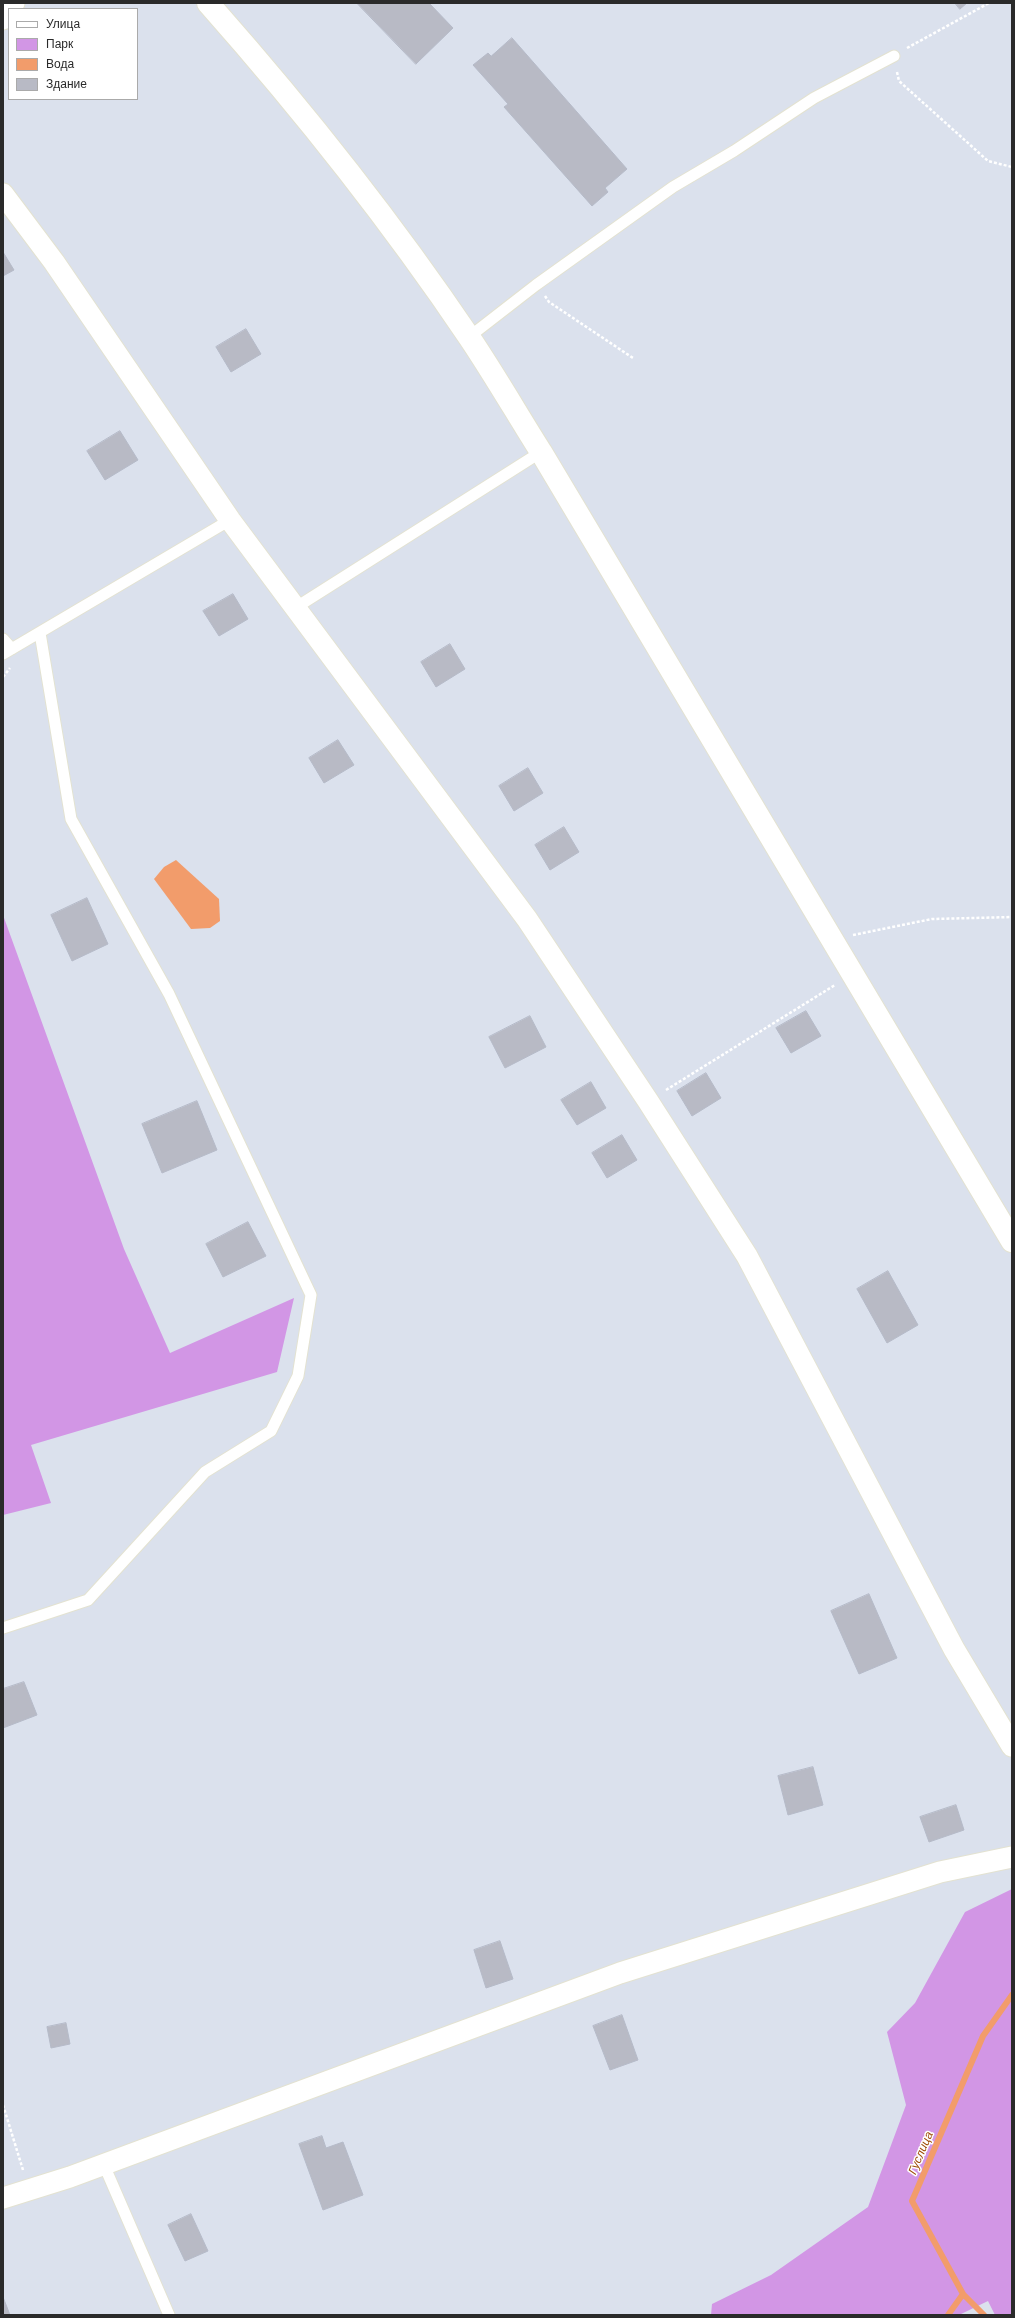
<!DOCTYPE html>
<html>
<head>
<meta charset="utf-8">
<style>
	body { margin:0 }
	#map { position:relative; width:1015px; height:2318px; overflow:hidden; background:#dbe1ed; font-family:"Work Sans",sans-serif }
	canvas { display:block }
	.frame { position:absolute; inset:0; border:4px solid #2a2a2a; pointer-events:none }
	.legend { position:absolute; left:8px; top:8px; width:130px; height:92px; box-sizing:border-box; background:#fff; border:1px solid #aaa; margin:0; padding:5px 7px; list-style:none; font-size:12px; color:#2a2a2a }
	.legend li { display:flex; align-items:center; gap:8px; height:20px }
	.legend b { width:20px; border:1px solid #aaa }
</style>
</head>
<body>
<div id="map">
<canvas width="1015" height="2318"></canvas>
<div class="frame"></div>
<ul class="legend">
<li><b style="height:5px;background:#fff"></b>Улица</li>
<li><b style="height:11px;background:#d296e5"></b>Парк</li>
<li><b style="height:11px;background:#f29c6b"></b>Вода</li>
<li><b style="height:11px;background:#b8bac5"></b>Здание</li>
</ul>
</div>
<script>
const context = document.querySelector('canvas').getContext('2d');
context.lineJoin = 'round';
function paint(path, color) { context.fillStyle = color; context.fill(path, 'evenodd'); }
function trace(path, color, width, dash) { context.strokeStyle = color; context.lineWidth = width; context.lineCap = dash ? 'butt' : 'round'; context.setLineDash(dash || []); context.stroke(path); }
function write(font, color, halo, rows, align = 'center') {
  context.font = font + ' "Work Sans",sans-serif'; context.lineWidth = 3; context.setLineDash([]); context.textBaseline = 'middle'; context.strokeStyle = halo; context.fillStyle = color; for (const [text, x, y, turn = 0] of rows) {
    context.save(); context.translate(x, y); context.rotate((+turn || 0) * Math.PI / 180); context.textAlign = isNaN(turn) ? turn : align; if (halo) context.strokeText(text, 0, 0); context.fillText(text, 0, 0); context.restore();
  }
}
paint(new Path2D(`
	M3 915 124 1249 170 1353 294 1298 277 1372 31 1445 51 1503 3 1515Z
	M1012 1889V2315H995L988 2301 959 2315H711L712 2304 771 2275 868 2207 906 2105 887 2032 915 2003 965 1912Z`), '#d296e5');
paint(new Path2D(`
	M176 860 219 899 220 921 210 928 191 929 154 879 164 867Z`), '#f29c6b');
trace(new Path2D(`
	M948 2315 963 2294
	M984 2315 963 2294 912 2201 983 2036 1012 1995`), '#f29c6b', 6);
const building = new Path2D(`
	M357 3H429L453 28 416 64Z
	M955 3H967L960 9Z
	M512 38 627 169 605 188 608 192 592 206 504 107 508 104 473 65 488 53 491 56Z
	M3 252 14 270 3 276Z
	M246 329 261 354 231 372 216 347Z
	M120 431 138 460 105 480 87 451Z
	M233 594 248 619 219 636 203 611Z
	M450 644 465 669 436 687 421 662Z
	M338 740 354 765 324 783 309 758Z
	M528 768 543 793 514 811 499 786Z
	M564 827 579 852 550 870 535 845Z
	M87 898 108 944 72 961 51 915Z
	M806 1011 821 1036 791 1053 776 1028Z
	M530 1016 546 1047 505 1068 489 1037Z
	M706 1073 721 1098 692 1116 677 1091Z
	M591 1082 606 1108 577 1125 561 1100Z
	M197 1101 217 1150 162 1173 142 1124Z
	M622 1135 637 1160 607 1178 592 1153Z
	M248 1222 266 1256 223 1277 206 1244Z
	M888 1271 918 1325 887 1343 857 1289Z
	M869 1594 897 1658 859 1674 831 1611Z
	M24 1682 37 1715 3 1728V1689Z
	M813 1767 823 1805 788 1815 778 1776Z
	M956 1805 964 1830 929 1842 920 1817Z
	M500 1941 513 1979 486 1988 474 1950Z
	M622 2015 638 2060 610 2070 593 2026Z
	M66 2023 70 2044 51 2048 47 2027Z
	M322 2136 326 2148 343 2142 363 2195 323 2210 299 2144Z
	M191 2214 208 2251 185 2261 168 2225Z
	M3 2297 10 2315H3Z`);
paint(building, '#b8bac5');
trace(building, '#b5bac8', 1);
const lane = new Path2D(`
	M469 337 536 285 673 187 734 151 814 98 894 56
	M295 608 541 452
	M3 639 12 649
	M3 654 230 520
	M3 1628 88 1600 205 1472 271 1431 298 1376 311 1295 169 994 71 819 40 633
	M104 2165 169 2315`);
const street = new Path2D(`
	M3 19 14 3
	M3 194 54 262 230 520 527 919 648 1101 747 1256 954 1649 1012 1746
	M3 2198 70 2177 620 1973 940 1872 1012 1857`);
const secondary = new Path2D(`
	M208 3C301 108 390 220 469 337 494 374 517 414 541 452L1012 1241`);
trace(lane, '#e3e2d1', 13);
trace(street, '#e3e2d1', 23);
trace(secondary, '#e3e2d1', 24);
trace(new Path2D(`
	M907 48 989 3
	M897 72 899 81 988 161 1012 167
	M545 296 549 302 633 358
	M3 677 10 668
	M853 935 932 919 1012 917
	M666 1090 835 985
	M3 2105 23 2170`), '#fff', 2.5, [3, 2]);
trace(lane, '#fff', 11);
trace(street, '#fff', 21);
trace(secondary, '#fff', 22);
write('italic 12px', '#9f4c09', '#fff', [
	["Гуслица",921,2153,-67]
]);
</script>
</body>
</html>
